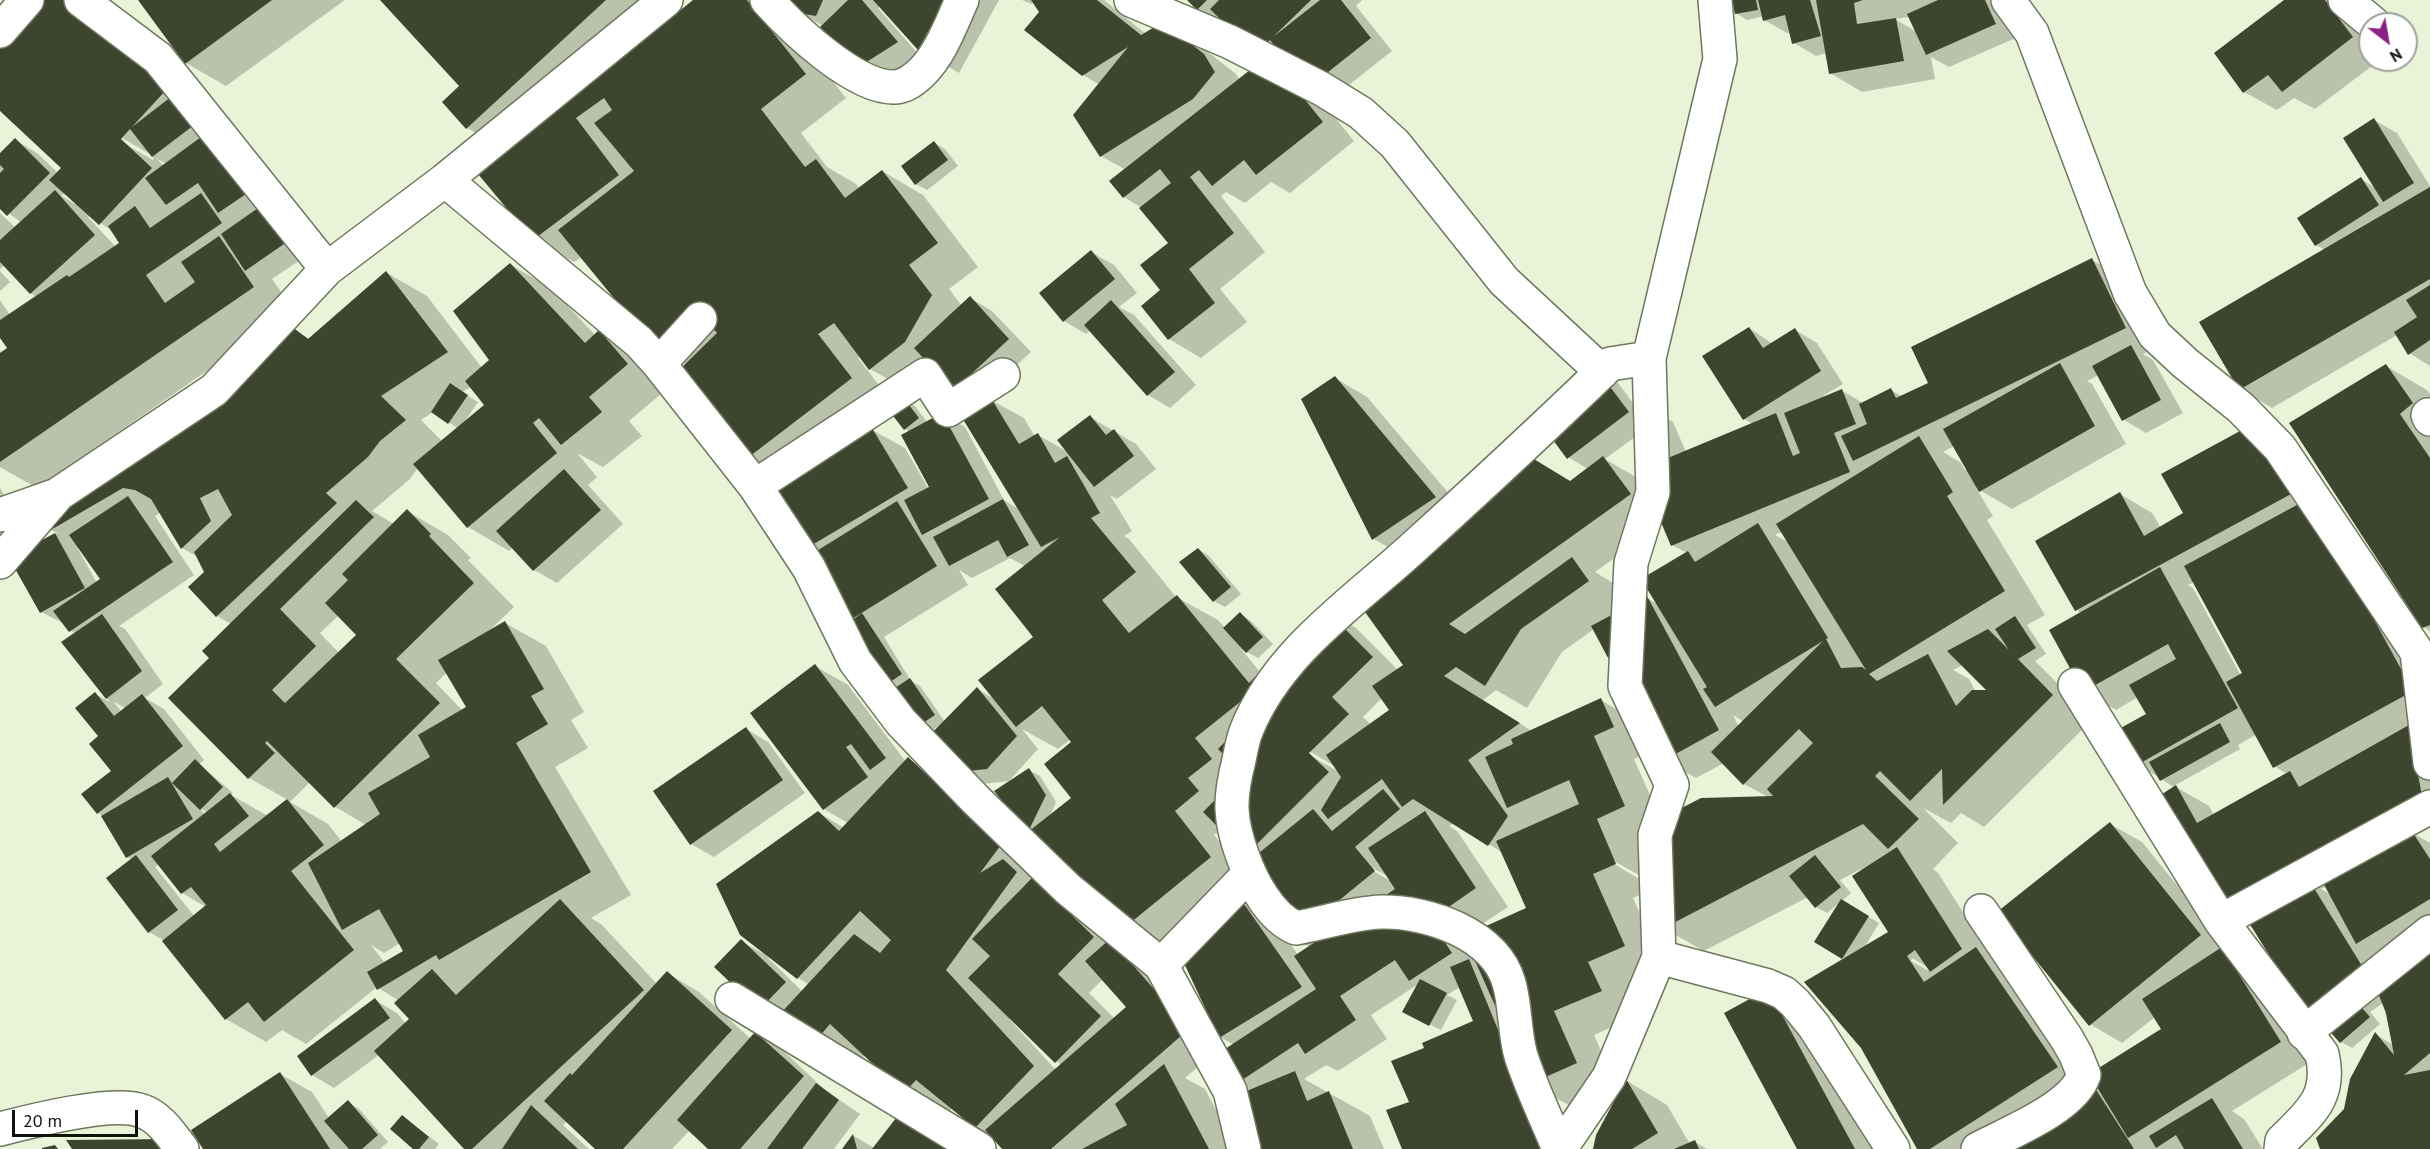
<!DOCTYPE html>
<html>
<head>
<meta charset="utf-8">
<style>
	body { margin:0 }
	#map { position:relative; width:2430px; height:1149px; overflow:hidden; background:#e9f3d7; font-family:"PT Sans",sans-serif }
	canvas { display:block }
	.north { position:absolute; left:2358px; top:12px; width:60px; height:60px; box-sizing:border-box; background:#fff; border:2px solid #9fa09d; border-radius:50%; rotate:149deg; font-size:16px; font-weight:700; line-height:24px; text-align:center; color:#0f1209 }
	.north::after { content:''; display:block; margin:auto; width:21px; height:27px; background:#8b2085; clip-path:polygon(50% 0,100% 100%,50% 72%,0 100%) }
	.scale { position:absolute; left:12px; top:1110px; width:126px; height:27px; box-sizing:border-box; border:3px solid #0f1209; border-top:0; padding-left:8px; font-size:18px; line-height:21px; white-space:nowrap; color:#0f1209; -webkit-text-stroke:4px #fff; paint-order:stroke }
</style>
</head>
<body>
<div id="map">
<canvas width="2430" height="1149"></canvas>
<div class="north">N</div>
<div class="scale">20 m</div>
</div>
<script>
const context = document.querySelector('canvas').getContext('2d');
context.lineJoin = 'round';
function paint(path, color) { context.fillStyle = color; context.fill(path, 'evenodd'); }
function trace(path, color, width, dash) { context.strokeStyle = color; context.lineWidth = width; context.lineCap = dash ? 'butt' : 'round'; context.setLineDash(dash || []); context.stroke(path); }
paint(new Path2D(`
	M81 0 318 248 272 279 294 311 37 488 0 467V351L3 353 9 349 0 336V300L10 315 37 297 30 293 5 265 0 269V213L16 228 22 223 0 207V155L15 140 37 153 58 173 63 167 0 109ZM115 134 153 156V160L113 137ZM157 159 167 164 164 166ZM65 192 76 202 75 204 62 196ZM90 216 114 232 121 243 116 247 88 217Z
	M139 0H345L226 86 186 63Z
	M382 0H672L528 135 696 0H768L846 98 801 133 827 167 856 184 859 188 882 171 923 195 978 267 949 289 962 306 970 298 992 311 1031 352 976 402 911 392 870 369 861 356 858 358 892 402 812 463 872 430 905 448 931 493 933 492 910 432 905 429 903 398 914 405 927 422 942 414 965 427 1004 500 1020 510 991 400 1024 418 1035 437 1038 435 1068 452 1090 417 1136 444 1156 469 1117 499 1110 495 1132 531 1124 536 1129 539 1176 597 1218 620 1225 628 1240 614 1251 621 1273 644 1258 658 1241 649 1261 673 1324 610 1356 628 1398 670 1405 665 1403 556 1374 539 1335 378 1367 397 1456 502 1571 482 1588 469 1568 457 1596 370 1618 383 1648 423 1662 416 1673 422 1686 452 1753 424 1744 419 1749 328 1773 344 1795 330 1817 343 1843 384 1823 396 1824 398 1841 390 1863 403 1891 390 1903 397 1930 384 2092 260 2125 279 2158 347 2143 354 2153 360 2183 413 2146 433 2124 420 2099 375 2087 381 2092 384 2126 444 2012 509 1976 488 1993 516 1987 520 2045 615 2027 625 2046 654 2035 661 2093 719 1984 827 1961 813 1951 823 1923 808 1958 843 1933 869 1938 873 1993 959 2017 973 2096 1089 2163 1030 2155 1017 2122 1043 2090 1024 2110 824 2142 842 2233 954 2312 1061 2232 1111 2244 1119 2263 1149H1919L1845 959 1816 941 1840 902 1827 913 1816 907 1808 897 1704 951 1663 928 1646 892 1633 898 1665 969 1628 985 1642 1014 1594 1035 1617 1087 1572 1107 1556 1098 1577 1149H1404L1411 1103 1426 1049 1475 1022 1460 987 1447 995 1457 1000 1441 1030 1415 1017 1420 983 1371 1015 1387 1039 1338 1071 1326 1065 1304 1079 1370 1116 1384 1149H1255L1251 1091 1237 1083 1234 1045 1220 1037 1242 903 1275 921 1298 955 1310 947 1298 940 1250 882 1155 959 1029 831V770L1040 776 1056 802 1049 818 1073 798V742L1071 739 1058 749 1022 729 1038 749 1009 781 982 784 960 771 940 725 929 733 918 726 687 365 655 346 582 257 574 262 534 239 508 152 467 128 461 86ZM1643 431 1646 483 1605 459ZM1954 446 1967 469 1965 470 1960 462 1943 452ZM1663 523 1672 545 1687 553 1657 604 1647 598 1628 604 1613 583 1595 572ZM1783 531 1790 543 1775 535ZM1010 558 1025 566 1035 637 995 699 977 689 945 722 920 686 911 681 884 637 968 585 959 570 972 578ZM1594 629 1664 760 1696 778 1724 763 1744 784 1768 797 1661 820 1634 759 1654 751 1641 724 1601 700 1532 731 1483 700 1496 690 1527 708 1562 652ZM1963 665 1989 691 1976 692 1969 679 1953 670ZM1382 698 1391 711 1371 725 1363 717ZM1733 715 1744 722 1739 727ZM1304 748 1336 767V770L1302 751ZM1454 823 1503 853 1528 909 1472 954 1473 930 1508 907 1457 831 1449 826ZM1222 829 1242 869 1214 835ZM1645 839V863L1637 843ZM1610 859 1646 879V883L1609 861ZM1369 866 1389 877V880L1368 868ZM1861 869 1890 932 1864 948 1879 923 1842 901 1851 893 1840 880ZM1912 958 1929 968V971L1911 961Z
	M791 0H999L959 73 919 49 881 6 878 8 919 55 880 79 823 26 799 12Z
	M1022 0H1104L1146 34 1195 42 1236 74 1240 80 1266 59 1221 22 1198 9 1189 0H1362L1356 6 1392 51 1331 99 1312 89 1354 141 1290 193 1271 182 1245 203 1226 192 1221 196 1265 252 1220 289 1247 322 1201 358 1169 339 1143 306 1162 290 1170 243 1142 208 1124 197 1112 182 1126 170 1101 156 1100 85 1083 75 1033 0 1032 4Z
	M1734 0H2001L2018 37 1949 67 1931 57 1935 79 1862 92 1830 73 1827 53 1816 56 1794 43 1791 32 1787 33 1764 20V16L1747 20 1736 13ZM1910 17 1917 32 1895 19Z
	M2287 0H2342L2370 37V60H2380L2315 109 2294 98 2277 110 2244 92Z
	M2374 120 2397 133 2430 186V366L2409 353 2397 335 2272 408 2240 389 2325 250 2316 245 2361 179 2376 188Z
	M935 143 945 149 958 166 927 190 916 184 903 166Z
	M1091 252 1114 265 1137 293 1119 307 1134 315 1196 385 1170 408 1148 395 1090 330 1086 334 1064 321Z
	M511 265 551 288 596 336 600 332 640 356 668 388 629 421 642 436 603 467 577 453 597 477 588 485 623 524 557 583 534 570 513 547 509 551 468 527 418 468 409 480 372 511 394 524 407 511 448 535 471 558 468 560 514 607 490 630 505 623 546 646 584 712 571 720 588 748 555 767 631 895 591 918 601 924 657 984 667 973 699 992 751 1039 755 1034 778 1046 825 1090 860 1114 834 1149H711L690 1130 672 1149H599L568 1121 563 1125 589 1149H466L379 1055 334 1088 312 1075 375 1000 397 1013 406 1024 411 1019 399 1001 377 987 306 1044 282 1030 266 1042 226 1019 165 941 149 932 132 860 127 857 103 816 98 813 113 771 100 737 95 694 110 702 63 642 75 634 65 624 41 612 11 558 57 533 51 530 48 513 291 328 310 339 387 273 427 296 482 368 491 361ZM471 387 486 406 463 424 478 402 462 392ZM433 412 459 429 443 442 421 420ZM161 512 182 548 198 557 206 573 190 587 217 616 231 624 211 658 170 698 249 778 288 800 268 816 231 795 233 793 199 764 204 760 164 709 145 698 163 684 125 629 119 626 194 575 155 516ZM80 548 102 580 97 583 78 549ZM339 615 358 635 339 653 320 633ZM447 672 468 708 463 711 436 683ZM113 701 126 709 122 712ZM310 782 334 806 366 825 342 842 328 824 290 802ZM200 808 208 813 205 815ZM159 864 182 893 206 907 195 917 155 867ZM400 943 405 952 385 963 371 945 384 953Z
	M0 271 10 282 0 291Z
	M2386 366 2427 390 2430 394V631L2423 627Z
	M2251 427 2430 673V828L2416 835 2430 843V925L2379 956 2374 953 2390 979 2430 948V1149H2322L2346 1110 2375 1034 2393 1045 2383 1003 2370 1012 2380 1024 2352 1048 2341 1042 2252 927 2220 909 2175 788 2138 764 2148 715 2138 697 2116 710 2084 691 2081 613 2076 610 2120 494 2152 513 2161 528 2185 514ZM2194 582 2244 674 2241 676 2193 588 2188 585ZM2257 734 2274 766 2287 774 2214 815 2209 806 2174 786 2240 749 2238 745ZM2327 886 2332 895 2321 889Z
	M0 488 6 498 0 502Z
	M1198 549 1209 556 1241 594 1225 607 1214 601Z
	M815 666 848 685 906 762 908 759 949 783 1143 960 1220 1048 1185 1078 1205 1089 1236 1149H1004L992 1137 976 1127 952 1108 945 1115 865 1054 856 1066 760 1009 741 941 762 953 763 951 818 812 844 828 848 823 824 809ZM769 955 798 978 810 985 803 992 767 957ZM1103 979 1128 1007 1115 1019 1089 993ZM1011 1017 1056 1061 1062 1065 1056 1070 1009 1019Z
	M746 729 768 742 805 793 714 857 691 844Z
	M1768 991 1809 1014 1882 1149H1799Z
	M280 1074 312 1092 329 1118 348 1102 359 1109 388 1142 380 1149H205Z
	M1627 1081 1667 1105 1690 1144 1695 1142 1707 1149H1595Z
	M403 1117 439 1144 435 1149H416Z
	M854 1136 874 1148 963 1149H844Z`), '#0003');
paint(new Path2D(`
	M25 0H70L166 90 132 127 180 90 202 119 152 157 130 129 121 139 152 168 99 225 49 180 61 168 0 111V38Z
	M138 0H272L185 64Z
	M380 0H606L466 129 442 102 459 86Z
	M693 0H747L806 74 761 109 805 167 816 159 845 198 882 170 938 243 909 265 932 295 905 342 869 370 834 323 818 334 852 378 745 460 677 372 717 333 695 307 654 347 558 230 634 171 594 123 612 110 604 98 576 118 619 175 533 240 478 174Z
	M789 0H823L816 16 798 13Z
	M848 0H862L898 42 857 68 820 27Z
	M873 0H945L918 50Z
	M1031 0H1097L1141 35 1163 22 1204 54 1215 72 1193 99 1100 157 1073 115 1128 47 1082 76 1024 30 1039 12Z
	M1187 0H1207L1197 10Z
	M1219 0H1311L1273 37 1320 0H1341L1371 38 1308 88 1270 40 1255 54 1210 9Z
	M1732 0H1756L1758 10 1735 14Z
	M1758 0H1810L1821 36 1792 44 1785 15 1763 21Z
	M1816 0H1863L1854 3 1857 24 1896 18 1904 61 1829 74Z
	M1938 0H1985L1996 24 1926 55 1907 14Z
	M2284 0H2325L2353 37 2282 92 2268 75 2243 93 2214 53Z
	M1269 55 1323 122 1256 175 1244 160 1212 186 1199 170 1190 177 1234 233 1189 269 1215 303 1168 340 1141 306 1160 290 1140 265 1168 243 1139 208 1171 183 1160 169 1123 198 1109 181Z
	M2374 118 2414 183 2383 202 2343 138Z
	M212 129 255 188 218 213 198 183 166 205 145 178Z
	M15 138 50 173 7 216 0 209V173L4 169 0 165V153Z
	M934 141 948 160 915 185 901 166Z
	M2361 177 2379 205 2315 246 2297 218Z
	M2430 187V279L2239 390 2199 322Z
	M55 190 95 235 30 294 0 262V240Z
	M201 193 222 223 146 275 165 303 195 282 181 262 219 236 254 287 0 462V353L7 348 0 338V320L67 275 69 277 119 243 108 226 135 206 150 228Z
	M268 201 297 235 245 271 221 234Z
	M1091 250 1115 279 1063 322 1039 293Z
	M2092 258 2126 328 1853 461 1841 436 1867 424 1859 404 1891 388 1896 398 1928 383 1911 347Z
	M510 263 585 343 599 330 628 364 589 397 602 412 561 445 539 418 533 423 557 453 467 528 413 464 484 405 465 381 489 360 453 311Z
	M386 271 448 352 381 396 406 420 380 441 368 457 326 493 337 503 216 617 188 587 204 572 194 552 232 515 218 489 200 498 211 521 181 549 151 499 135 490 123 488 49 531 46 512 291 326 308 339Z
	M2430 285V340L2408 355 2394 332 2417 317 2406 300Z
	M970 296 1009 339 953 391 914 348Z
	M1111 300 1175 372 1147 396 1084 325Z
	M1749 327 1763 348 1795 328 1821 371 1743 420 1702 356Z
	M2131 345 2161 400 2122 421 2092 366Z
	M2060 363 2095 426 1979 492 1943 429Z
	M2386 364 2413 403 2400 414 2430 458V625L2422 628 2289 423Z
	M1596 368 1629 412 1567 459 1534 414Z
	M1335 376 1436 497 1372 540 1301 399Z
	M450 383 468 395 448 424 431 412Z
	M1842 389 1856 424 1834 433 1850 472 1671 546 1639 470 1776 413 1793 456 1800 453 1784 413Z
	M903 397 919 418 904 430 887 408Z
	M991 398 1019 444 1038 433 1055 463 1067 456 1100 513 1091 518 1136 572 1102 600 1129 633 1177 595 1249 683 1324 608 1373 657 1332 697 1349 714 1309 753 1329 772 1246 855 1203 812 1242 773 1218 749 1261 705 1250 694 1195 738 1212 759 1188 778 1199 791 1175 811 1211 857 1113 937 994 791 1029 768 1046 795 1028 832 1071 798 1044 764 1071 742 1042 706 1016 727 978 680 1033 637 995 589 1060 537 1041 547 961 416Z
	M942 413 989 499 922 535 904 500 929 487 901 435Z
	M1090 415 1106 435 1114 429 1134 456 1094 487 1057 440Z
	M2251 425 2293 493 2075 611 2035 541 2120 492 2144 536 2183 513 2161 474Z
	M872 428 908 488 802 551 767 490Z
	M1919 436 1953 492 1947 496 2005 591 1869 674 1877 681 1928 654 1956 706 1972 690H1986L1947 651 1988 629 2009 650 1995 629 2015 616 2036 648 2018 659 2053 695 1943 805 1942 769 1910 801 1880 771 1875 776 1919 819 1888 849 1863 824 1662 929 1643 828 1701 798 1773 796 1767 789 1813 743 1799 729 1743 785 1711 752 1823 641 1715 707 1703 689 1707 687 1641 579 1688 551 1695 562 1758 523 1828 638 1826 639 1841 668 1862 667 1866 670 1776 524Z
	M1524 453 1570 481 1603 456 1631 494 1449 624 1465 634 1572 557 1589 581 1521 629 1485 686 1456 667 1444 676 1520 723 1468 760 1508 816 1488 846 1413 799 1402 807 1382 779 1328 819 1321 810 1341 777 1326 755 1389 710 1372 686 1403 665 1350 591Z
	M564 469 601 510 533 571 496 531Z
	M128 496 173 562 69 632 53 611 100 579 69 535Z
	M1003 499 1029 545 1007 557 998 540 949 566 933 537Z
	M2308 499 2413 691 2273 768 2226 682 2242 673 2184 566Z
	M356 500 374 517 280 609 316 646 272 690 285 703 356 635 325 603 348 580 342 574 407 509 431 534 429 536 474 583 396 659 440 703 334 808 267 741 265 743 275 753 248 779 168 698 209 658 202 651Z
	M897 501 937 566 847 622 807 557Z
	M55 533 85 588 40 613 9 558Z
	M1198 548 1231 587 1213 602 1179 562Z
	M2160 567 2238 708 2137 765 2117 730 2146 714 2129 685 2176 659 2168 644 2083 692 2049 630Z
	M1647 596 1719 730 1663 761 1591 626Z
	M1240 612 1263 637 1246 653 1223 628Z
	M862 613 902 674 881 688 841 628Z
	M102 614 142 671 106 699 61 642Z
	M505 621 544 689 531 696 548 724 516 743 591 872 439 960 436 955 377 990 367 972 403 951 379 909 342 930 308 863 380 814 368 793 430 757 418 735 466 707 438 660Z
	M815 664 886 758 870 770 851 744 846 747 868 777 823 810 750 713Z
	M910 678 935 715 917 727 892 690Z
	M977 687 1017 736 987 769 959 772 925 740Z
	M95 692 114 716 142 694 183 746 97 814 81 794 111 771 89 744 98 736 75 708Z
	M1601 698 1614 727 1594 736 1625 806 1597 819 1616 864 1593 874 1625 946 1588 962 1602 991 1554 1011 1577 1063 1530 1084 1464 936 1526 908 1496 841 1579 804 1569 780 1507 808 1485 757 1513 744 1511 739Z
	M2220 723 2230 742 2160 781 2149 762Z
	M2409 725 2422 796 2219 910 2156 798 2176 785 2197 823 2290 771 2299 787Z
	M746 727 783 780 690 845 653 791Z
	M908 757 965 810 1004 841 980 873 1003 859 1017 872 946 970 1034 1066 975 1128 916 1080 904 1093 830 1024 814 1043 780 1014 854 934 880 953 891 940 860 911 797 979 740 935 716 884 818 811 839 831Z
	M195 759 223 787 200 810 172 783Z
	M168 777 193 819 126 858 101 816Z
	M1383 789 1400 809 1355 847 1375 871 1320 916 1297 941 1238 870 1313 809 1332 831Z
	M230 793 249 816 214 844 220 852 287 799 324 845 291 871 354 950 264 1022 248 1002 225 1020 162 941 206 905 191 887 181 894 151 856Z
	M1425 811 1476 888 1440 913 1432 902 1422 908 1452 953 1409 981 1395 960 1340 996 1356 1020 1305 1054 1298 1043 1236 1084 1216 1055 1316 989 1294 956 1395 889 1368 848Z
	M2110 822 2201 935 2089 1026 1997 912Z
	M2411 830 2430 859V899L2356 944 2321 879Z
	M1897 847 1962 949 1930 972 1915 950 1907 956 1924 982 1976 947 2058 1067 1930 1149H1917L1861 1048 1804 982 1888 932 1852 876Z
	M136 855 178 910 148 933 106 878Z
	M1815 855 1841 887 1815 908 1789 876Z
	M1033 877 1094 937 1058 974 1101 1016 1055 1063 968 978 990 956 972 939Z
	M2309 880 2367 974 2306 1014 2246 918Z
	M560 899 644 990 472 1149H464L374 1051 409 1019 394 1003 432 969 456 995Z
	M1841 899 1869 916 1842 959 1814 942Z
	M1242 901 1302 987 1219 1038 1184 963Z
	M741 939 786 982 759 1010 714 967Z
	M1110 939 1189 1029 1051 1149H1002L985 1130 1126 1007 1085 961Z
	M2430 946V1053L2404 1075 2430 1070V1149H2320L2316 1138 2344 1109 2350 1079 2375 1032 2394 1055 2386 1013 2376 988Z
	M2222 947 2281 1042 2128 1138 2089 1074 2161 1029 2142 999Z
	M1469 959 1547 1149H1402L1386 1110 1409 1102 1391 1061 1424 1048 1422 1043 1473 1021 1450 967Z
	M667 971 732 1030 623 1149H595L544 1101 570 1073 572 1075Z
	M1420 979 1447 993 1429 1026 1402 1012Z
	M1768 989 1855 1149H1797L1724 1013Z
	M375 998 390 1018 311 1076 297 1056Z
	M2355 1000 2370 1017 2340 1043 2325 1026Z
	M755 1032 804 1076 740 1149H708L677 1120Z
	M1164 1064 1209 1149H1082L1127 1125 1115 1104Z
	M1295 1071 1307 1101 1329 1091 1353 1149H1254L1232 1097Z
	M280 1072 330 1149H203L191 1130Z
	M1626 1079 1658 1133 1632 1149H1593L1596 1135Z
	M816 1083 839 1100 802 1149H767Z
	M2095 1088 2134 1149H2000Z
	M2212 1098 2243 1149H2184L2176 1135 2156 1148 2149 1136Z
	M348 1100 378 1135 362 1149H349L324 1121Z
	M531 1105 578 1149H502Z
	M903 1109 955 1149H872Z
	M402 1115 429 1137 419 1149H413L390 1129Z
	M853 1134 857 1149H842Z
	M169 1139 175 1149H72L66 1140Z
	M1695 1140 1699 1149H1674Z
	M55 1145 58 1149H42V1148Z`), '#3e452e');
const minor = new Path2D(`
	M81 0 158 58 327 269
	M767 0C792 28 855 88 894 87 904 87 915 79 922 72 941 53 951 24 962 0
	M1131 0 1230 42 1322 89 1361 113 1395 144 1504 281 1602 372
	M2008 0 2032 33 2130 293 2155 335 2185 363 2241 408 2280 448 2417 652 2430 763
	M2345 0 2374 24
	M0 31 27 0
	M445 180 639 342 659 364 755 486 809 568 855 661 901 722 976 800 1068 889 1161 965 1230 1091 1244 1149
	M659 364 700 319
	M2428 415 2430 419
	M755 486 925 375 948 410 1003 375
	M0 515 57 495 214 390 327 269 445 180 666 0
	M0 562 56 497
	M2075 685 2221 921 2322 1054C2332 1097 2310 1113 2282 1141L2281 1149
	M2221 921 2430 807
	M1659 957 1768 986 1784 993 1795 1003 1814 1026 1893 1149
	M1161 965 1249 874
	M732 999 979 1149
	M2304 1033 2430 932
	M0 1129C31 1121 114 1100 142 1111 160 1117 171 1135 182 1149
	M1559 1149C1546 1118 1531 1087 1521 1056 1514 1032 1516 1007 1509 983 1495 934 1428 911 1381 912 1353 913 1324 923 1296 928 1270 917 1252 882 1243 857 1229 819 1229 799 1239 760 1241 750 1243 738 1247 729 1279 651 1354 602 1414 547 1480 487 1546 426 1610 364L1649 358
	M1560 1149 1609 1077 1659 957 1655 835 1672 785 1625 686 1631 563 1653 492 1649 358 1720 59 1715 0
	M1978 1149C2008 1133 2073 1108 2084 1075L2076 1055 2067 1039 1981 911`);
trace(minor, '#6f775e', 36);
trace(minor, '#fff', 33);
</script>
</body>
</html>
